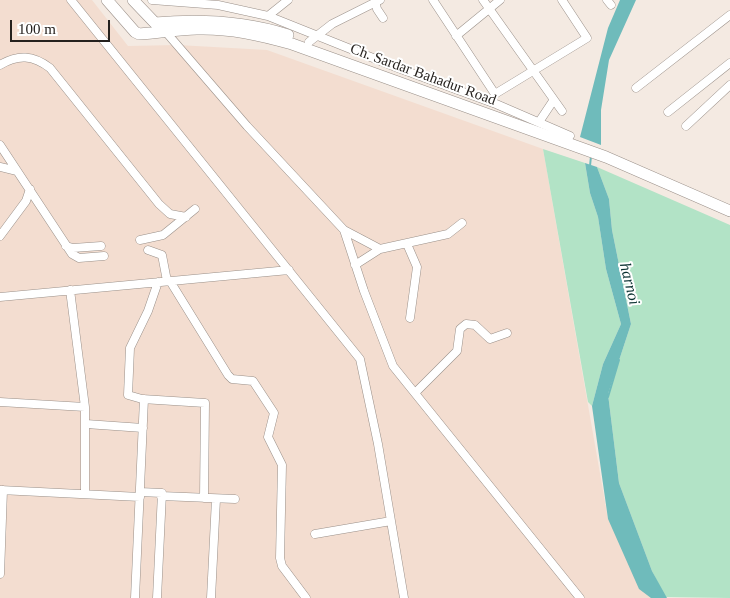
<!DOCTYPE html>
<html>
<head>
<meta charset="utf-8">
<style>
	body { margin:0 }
	#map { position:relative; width:730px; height:598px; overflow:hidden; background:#f4eae2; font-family:"Times New Roman",serif }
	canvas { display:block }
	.scale { position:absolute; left:10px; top:20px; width:100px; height:22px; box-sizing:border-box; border:2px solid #25211e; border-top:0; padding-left:6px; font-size:15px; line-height:18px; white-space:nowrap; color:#25211e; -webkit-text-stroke:4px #fff; paint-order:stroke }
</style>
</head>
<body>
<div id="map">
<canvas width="730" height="598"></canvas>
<div class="scale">100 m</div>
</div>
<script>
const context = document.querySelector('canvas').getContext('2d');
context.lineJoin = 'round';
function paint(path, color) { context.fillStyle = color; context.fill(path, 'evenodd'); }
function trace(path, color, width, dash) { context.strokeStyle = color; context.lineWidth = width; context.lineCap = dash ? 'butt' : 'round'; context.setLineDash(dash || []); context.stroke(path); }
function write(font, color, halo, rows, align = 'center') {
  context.font = font + ' "Times New Roman",serif'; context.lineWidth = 4; context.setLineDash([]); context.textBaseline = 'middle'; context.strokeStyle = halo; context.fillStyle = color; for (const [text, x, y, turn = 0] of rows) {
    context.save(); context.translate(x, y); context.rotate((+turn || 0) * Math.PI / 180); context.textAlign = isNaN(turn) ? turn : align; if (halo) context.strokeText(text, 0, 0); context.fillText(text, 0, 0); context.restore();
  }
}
paint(new Path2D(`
	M0 0H92L128 46 178 45 267 50 543 149 608 519 656 598H0Z`), '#f3ddd0');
paint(new Path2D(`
	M543 149 585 163 590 193 598 217 606 269 621 324 603 364 592 406 588 402Z
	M597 167 730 225V598L665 597 652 571 619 483 608 394 631 324 612 230 609 199Z`), '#b2e3c6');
paint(new Path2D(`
	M620 0H636L609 60 601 110V145L580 137 608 28Z
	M585 163 597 167 609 199 612 230 631 324 608 394 619 483 652 571 667 598H651L639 589 608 519 592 406 603 364 621 324 606 269 598 217 590 193Z`), '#6fbbbb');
trace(new Path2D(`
	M590 166 591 156
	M608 397 619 360`), '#6fbbbb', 2);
const minor = new Path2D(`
	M71 0 360 359 378 444 404 598
	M152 0 218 5 268 16 398 68 496 104 570 136
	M375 0 377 9 383 18
	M433 0 495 94 587 38 562 0
	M483 0 562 111
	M607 0 611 5
	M268 16 288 0
	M165 31 247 126 344 230 364 291 393 366 580 598
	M456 36 500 0
	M309 42 332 24 380 0
	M0 65C18 54 33 55 50 68L159 204 170 214 186 217
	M636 88 730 15
	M668 112 730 63
	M539 122 553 101
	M686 126 730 85
	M0 145 72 254 79 258 104 256
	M0 167 17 171
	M344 230 380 249
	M0 236 26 201 30 189
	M140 240 163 235 195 209
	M407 244 417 267 410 318
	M66 246 73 248 101 246
	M148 250 162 255 167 281
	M355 265 380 249 448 234 462 223
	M170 281 228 375 232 379 253 381 274 413 268 437 282 465 280 558 282 566 306 598
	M158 282 148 311 130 348 128 395 142 399 205 403 204 498
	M70 290 85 407
	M0 297 289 270
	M415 393 457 351 460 329 466 324 475 325 490 339 507 333
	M0 402 85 407V493
	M86 424 143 428
	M0 490 140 497
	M140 492 162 493 157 598
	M161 496 235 499
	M315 534 391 521
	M0 574 3 490
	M135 598 144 399
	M211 598 216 499`);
const secondary = new Path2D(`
	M107 0 135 32 139 34C159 33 178 29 197 29 230 28 260 35 292 44L606 157 730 211
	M133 0 155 23C201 19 244 21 288 35`);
trace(minor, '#9a9089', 9);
trace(secondary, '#9a9089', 12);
trace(minor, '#fff', 8);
trace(secondary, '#fff', 11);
write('15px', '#25211e', '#fff', [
	["Ch. Sardar Bahadur Road",423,75,20]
]);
write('italic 16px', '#093030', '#fff', [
	["harnoi",629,284,76]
]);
</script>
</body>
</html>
